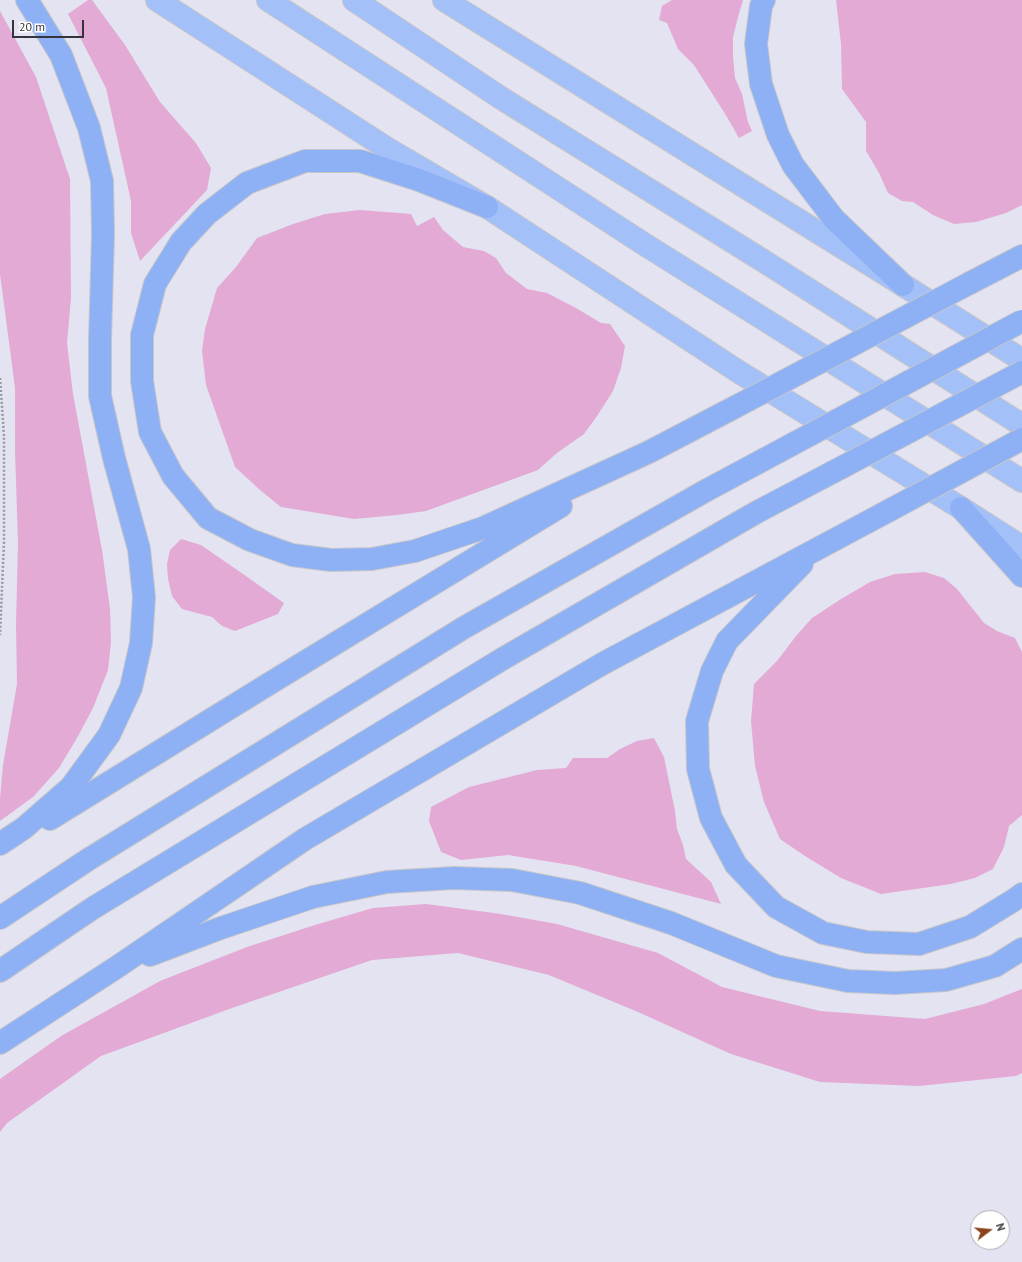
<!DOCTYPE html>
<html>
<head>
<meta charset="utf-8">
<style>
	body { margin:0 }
	#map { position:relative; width:1022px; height:1262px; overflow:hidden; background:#e4e3f1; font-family:"PT Sans",sans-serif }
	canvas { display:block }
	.north { position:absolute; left:970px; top:1210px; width:40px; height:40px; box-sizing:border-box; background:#fff; border:1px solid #aeaeb0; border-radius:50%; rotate:74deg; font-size:11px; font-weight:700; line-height:16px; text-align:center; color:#34343a }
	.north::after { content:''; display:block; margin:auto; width:14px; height:18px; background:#89441c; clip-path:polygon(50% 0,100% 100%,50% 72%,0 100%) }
	.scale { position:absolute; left:12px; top:20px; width:72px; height:18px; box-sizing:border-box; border:2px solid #34343a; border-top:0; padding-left:5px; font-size:12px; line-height:14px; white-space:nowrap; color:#34343a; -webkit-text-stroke:3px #fff; paint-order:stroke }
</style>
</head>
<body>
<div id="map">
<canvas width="1022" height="1262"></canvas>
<div class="north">N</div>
<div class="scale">20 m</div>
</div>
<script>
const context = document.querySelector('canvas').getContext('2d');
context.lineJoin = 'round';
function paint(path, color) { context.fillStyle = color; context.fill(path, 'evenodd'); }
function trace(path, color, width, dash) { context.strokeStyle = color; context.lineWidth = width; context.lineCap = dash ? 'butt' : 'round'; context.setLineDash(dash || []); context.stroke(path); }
paint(new Path2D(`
	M88 0H92L125 45 160 102 196 143 211 168 207 190 140 261 131 233V201L106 88 68 14Z
	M672 0H743L738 17 733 37V57L735 78 742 94 748 122 752 131 739 138 727 117 694 65 678 49 667 23 659 20 662 6Z
	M836 0H1022V205L1006 213 976 222 954 224 933 215 913 202 902 201 888 193 879 173 866 151V122L842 89 841 44Z
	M0 11 36 77 70 179 71 298 67 343 73 394 102 550 110 609 111 642 108 670 93 708 77 738 59 768 33 797 0 821V799L3 765 17 684 16 624 18 543 15 450V388L0 274Z
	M360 210 411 214 417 226 434 217 443 230 463 247 484 251 496 258 506 273 527 289 547 293 576 308 601 323 610 324 625 346 621 368 613 391 597 416 584 434 557 453 538 470 426 511 397 515 354 519 281 507 260 490 235 467 206 385 202 351 205 329 217 288 236 267 257 238 293 224 325 214Z
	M181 539 201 545 243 574 284 603 278 614 235 631 222 626 212 617 182 609 172 596 168 579 167 564 170 550Z
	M925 572 944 578 957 589 984 623 997 631 1015 638 1022 652V815L1009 826 1004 847 993 869 975 878 951 884 881 894 841 878 805 856 780 839 764 802 755 766 751 721 754 684 777 661 796 636 812 618 841 599 870 582 895 574Z
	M654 738 664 757 675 811 677 829 683 845 686 859 711 882 721 904 576 866 508 855 461 860 441 852 429 821 431 807 469 787 537 770 566 768 573 758H607L620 749 637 741Z
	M426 904 501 914 557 924 658 953 722 987 820 1011 925 1019 984 1004 1022 989V1073L1016 1076 919 1086 820 1082 731 1054 638 1012 549 975 458 953 372 960 232 1008 101 1056 7 1123 0 1132V1079L61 1036 160 981 247 947 315 925 373 908Z`), '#e2aad4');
const trunk = new Path2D(`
	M157 0 388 149 487 207 739 372 961 508 1022 547
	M268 0 644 244 1022 481
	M354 0 501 98 762 260 1022 425
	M444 0 903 285 1022 360`);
const motorway = new Path2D(`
	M764 0 761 6 756 44 761 84 778 135 793 165 834 219 903 285
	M487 207 419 180 360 161H305L247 183 207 214 181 242 155 284 142 335V381L150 432 173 476 208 518 250 540 292 555 331 560 372 559 415 551 483 528 649 452 737 406
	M970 283 1022 256
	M961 508 1022 576
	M802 564 727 641 712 671 697 721 698 769 711 818 736 865 776 907 823 933 867 942 919 944 970 927 1014 900 1022 894
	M50 819 272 682 561 506
	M0 844 24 828 71 787 109 735 131 688 141 643 144 597 139 549 114 458 100 396V340L103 235 102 181 89 128 61 55 27 0
	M0 918 89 859 465 627 707 490 791 445
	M150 955 221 928 313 897 387 882 454 878 512 880 580 893 671 923 776 966 848 981 895 983 946 980 995 966 1022 949
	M0 971 93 908 504 658 757 512 833 472
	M0 1043 117 967 305 839 602 664 890 510`);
trace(trunk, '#c6c6c8', 24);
trace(motorway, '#c6c6c8', 24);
trace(new Path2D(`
	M0 378 4 436V542L0 635`), '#9898a2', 2.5, [2, 2]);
trace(trunk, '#a4c0f8', 22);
trace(motorway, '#8eb1f6', 22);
const motorwayBridge = new Path2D(`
	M737 406 970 283
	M791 445 1022 321
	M833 472 1022 372
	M890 510 1022 439`);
trace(motorwayBridge, '#c6c6c8', 24, []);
trace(motorwayBridge, '#8eb1f6', 22);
</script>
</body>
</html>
